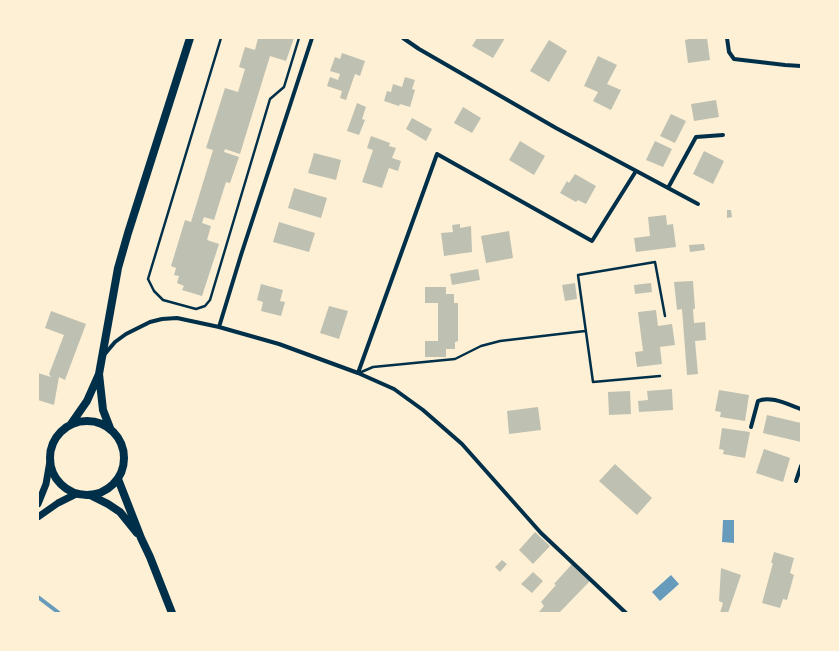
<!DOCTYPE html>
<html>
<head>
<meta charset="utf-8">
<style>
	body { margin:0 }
	#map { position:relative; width:839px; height:651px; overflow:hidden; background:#fdf0d5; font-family:Commissioner,sans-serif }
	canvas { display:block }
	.frame { position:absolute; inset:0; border:39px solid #fdf0d5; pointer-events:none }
</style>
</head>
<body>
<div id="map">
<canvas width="839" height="651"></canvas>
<div class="frame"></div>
</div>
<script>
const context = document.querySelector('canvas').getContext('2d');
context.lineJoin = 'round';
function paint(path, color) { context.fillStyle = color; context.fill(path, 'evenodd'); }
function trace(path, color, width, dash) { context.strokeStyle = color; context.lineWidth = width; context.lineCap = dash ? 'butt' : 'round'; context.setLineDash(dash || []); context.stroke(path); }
paint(new Path2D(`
	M723 520H734V543L722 542Z
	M671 575 679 584 660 601 652 592Z`), '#669bbc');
trace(new Path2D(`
	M38 597 59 613`), '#669bbc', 4);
paint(new Path2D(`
	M258 38H294L286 61 270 56 240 154 225 149 224 152 239 157 230 183 226 182 214 220 204 217 202 223 211 226 207 240 219 244 202 296 182 290 184 286 177 283 179 276 174 275 176 268 171 266 185 220 191 222 213 150 206 148 225 88 238 92 245 69 239 67 245 47 255 50Z
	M477 38H505L493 58 472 46Z
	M689 38H707L710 60 688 63 685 40 689 39Z
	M549 40 567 51 549 82 530 71Z
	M342 53 365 61 360 76 355 74 346 100 340 98 342 91 327 86 330 77 338 80 340 74 330 71 335 57 340 59Z
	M598 56 617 65 607 84 621 90 611 110 593 101 598 92 584 86Z
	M405 77 415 80 412 89 415 90 410 107 400 104 399 106 384 101 387 91 391 92 393 84 402 87Z
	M716 100 719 117 694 121 691 104Z
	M357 103 366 107 362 119 365 120 359 135 347 131Z
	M463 107 481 118 472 133 454 123Z
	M671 114 686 121 675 143 660 136Z
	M412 118 432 129 426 141 406 129Z
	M371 136 390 143 389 146 396 148 392 158 401 161 398 171 389 168 382 188 362 182 373 150 367 148Z
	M520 141 545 156 534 175 509 160Z
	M655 141 672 149 663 167 646 160Z
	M704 151 724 161 713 184 693 174Z
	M314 153 341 160 336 180 308 173Z
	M575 174 596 186 586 204 578 200 576 202 560 193 567 181 569 183Z
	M294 188 327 198 321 218 288 208Z
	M727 210H731L732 217 727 218Z
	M666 215 667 225 673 224 676 247 636 252 634 238 650 236 648 217Z
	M279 222 315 233 309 252 273 242Z
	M460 224V228L471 226 472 252 444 256 441 233 453 232 452 225Z
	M509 231 513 258 486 263 481 236Z
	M704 244 705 250 690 252 689 245Z
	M478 269 480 280 452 285 450 274Z
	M693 281 695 309H693L694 323 705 322 706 340 695 341 698 374 687 375 682 309 677 310 674 282Z
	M575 283 577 299 565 301 562 285Z
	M651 283 652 292 635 294 634 285Z
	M261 284 283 290 280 301 285 302 281 316 261 311 263 302 257 300Z
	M425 287H446V294H454V303H458V341L455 342V349H446V357H425V341H438V303H425Z
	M329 306 348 311 339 339 320 333Z
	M656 310 658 326 672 324 675 345 660 347 662 364 637 367 635 352 643 351 638 312Z
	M51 311 86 324 65 380 59 377 54 405 38 400V373L51 377 49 374 64 335 45 328Z
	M672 389 673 410 639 412 638 401 648 400 647 391Z
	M719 390 749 395 745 421 720 417 721 412 715 411Z
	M630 391 631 414 609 415 608 392Z
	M538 407 541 430 509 434 507 411Z
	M767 415 801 423V442L763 433Z
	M722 428 750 432 745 458 723 454 724 450 719 449Z
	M764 449 790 458 783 482 756 473Z
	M615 464 652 498 637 515 599 481Z
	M535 532 550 546 533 564 519 550Z
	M774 552 794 558 790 573 794 575 787 600 783 599 780 608 762 603 773 563H771Z
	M502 560 507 564 500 572 495 567Z
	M572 564 590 581 559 613H540L539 612 544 606 541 602 556 585 554 584Z
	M721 568 741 575 728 613H720L723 603 719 601Z
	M533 572 543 581 532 593 521 584Z`), '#bec0b2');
trace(new Path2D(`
	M221 38 148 279 154 291 163 300 196 309 205 306 210 300 270 99 284 87 299 38
	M359 373 373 367 455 359 481 346 500 341 585 331
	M660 376 593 382 578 275 655 262 665 316`), '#003049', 2.5);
trace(new Path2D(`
	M403 38 419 49 556 128 698 204
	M727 38 729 52 734 59 785 65 801 66
	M668 188 696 137 723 135
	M219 327 241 255 312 38
	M104 355 115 342 126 334 150 322 162 319 177 318 219 327 279 344 358 373 394 389 423 410 462 444 541 533 626 613
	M358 373 437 154 592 241 636 171
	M751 427 758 401C770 395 789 405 801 409
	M796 481 801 466`), '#003049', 4);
trace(new Path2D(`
	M38 504 46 484 50 461
	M38 517 58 503 76 494`), '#003049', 7);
trace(new Path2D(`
	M50 458a37 37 0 1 1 74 0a37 37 0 1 1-74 0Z
	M71 424 87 401 99 374
	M110 428 103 410 99 374 118 268 128 233 190 38
	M118 479 141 538 150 557 172 613
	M90 495 108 504 120 512 137 533`), '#003049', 8);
</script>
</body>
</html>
